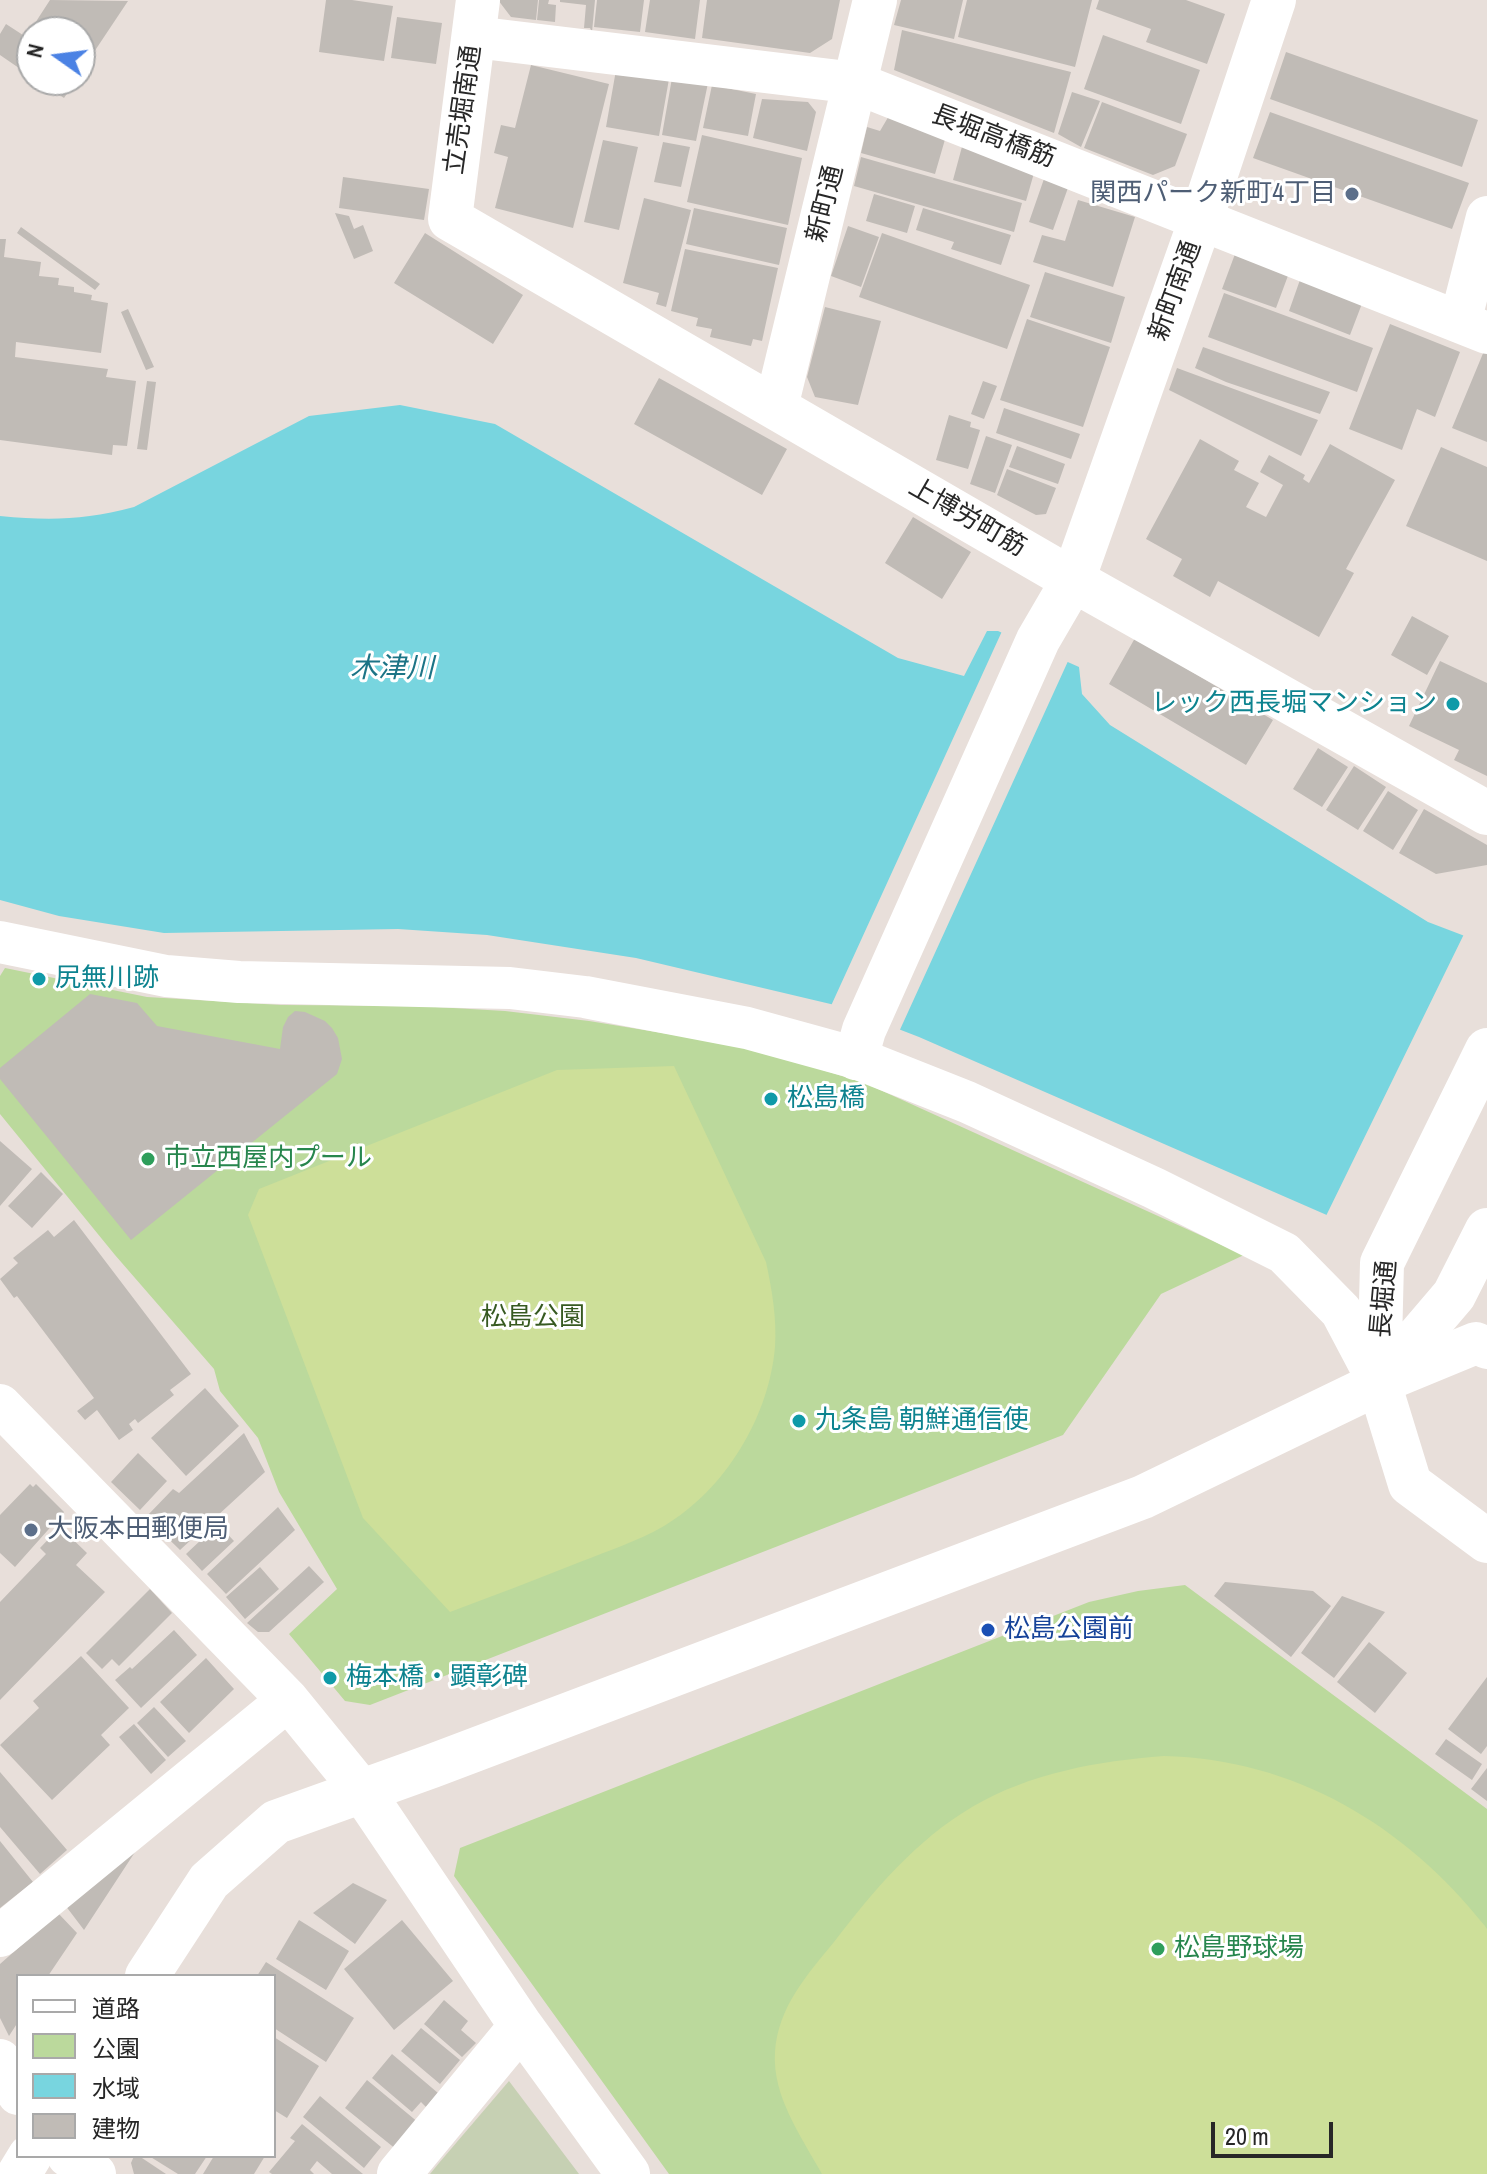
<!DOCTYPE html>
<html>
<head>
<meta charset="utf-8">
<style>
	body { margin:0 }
	#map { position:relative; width:1487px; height:2174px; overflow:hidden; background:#e8dfda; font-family:"Archivo Narrow","Noto Sans JP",sans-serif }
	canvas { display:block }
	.legend { position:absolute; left:16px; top:1974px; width:260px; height:184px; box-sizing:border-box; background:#fff; border:2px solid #a9a9a9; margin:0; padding:10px 14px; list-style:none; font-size:24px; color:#272727 }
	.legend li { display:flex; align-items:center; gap:16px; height:40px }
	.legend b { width:40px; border:2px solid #a9a9a9 }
	.north { position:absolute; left:16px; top:16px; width:80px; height:80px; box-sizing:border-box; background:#fff; border:2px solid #a9a9a9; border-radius:50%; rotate:284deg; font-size:22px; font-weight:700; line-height:32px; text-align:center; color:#272727 }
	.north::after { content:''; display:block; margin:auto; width:28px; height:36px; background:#4b82e4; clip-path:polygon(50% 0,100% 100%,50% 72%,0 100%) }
	.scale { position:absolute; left:1211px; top:2122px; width:122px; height:36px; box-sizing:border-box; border:4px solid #272727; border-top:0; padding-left:10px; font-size:24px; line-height:28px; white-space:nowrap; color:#272727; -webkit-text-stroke:6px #fff; paint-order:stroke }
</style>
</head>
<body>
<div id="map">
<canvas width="1487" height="2174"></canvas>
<ul class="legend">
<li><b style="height:10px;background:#fff"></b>道路</li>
<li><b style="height:22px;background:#bbd99c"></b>公園</li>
<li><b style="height:22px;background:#78d5df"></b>水域</li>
<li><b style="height:22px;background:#c0bbb6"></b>建物</li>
</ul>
<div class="north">N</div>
<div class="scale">20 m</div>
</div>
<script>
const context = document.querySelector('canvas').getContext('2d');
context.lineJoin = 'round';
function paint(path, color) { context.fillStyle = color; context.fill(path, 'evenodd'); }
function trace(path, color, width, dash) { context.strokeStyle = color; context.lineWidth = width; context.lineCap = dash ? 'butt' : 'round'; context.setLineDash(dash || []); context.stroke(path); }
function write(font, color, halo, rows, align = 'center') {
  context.font = font + ' "Archivo Narrow","Noto Sans JP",sans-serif'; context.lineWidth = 6; context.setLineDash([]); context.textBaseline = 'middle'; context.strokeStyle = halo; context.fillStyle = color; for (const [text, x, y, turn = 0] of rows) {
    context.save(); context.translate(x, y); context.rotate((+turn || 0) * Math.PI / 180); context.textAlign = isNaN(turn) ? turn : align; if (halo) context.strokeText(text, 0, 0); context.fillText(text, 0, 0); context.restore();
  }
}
paint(new Path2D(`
	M5 968 147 997 281 1005 418 1006 505 1011 589 1021 754 1048 867 1084 1244 1255 1161 1294 1063 1435 370 1705 345 1701 289 1634 337 1589 279 1492 258 1438 220 1391 214 1369 115 1255 0 1114V976Z
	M1185 1585 1487 1809V2174H669L454 1876 460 1848 1089 1602 1138 1591Z`), '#bbd99c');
paint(new Path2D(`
	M509 2081 579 2174H430L439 2163Z`), '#c6d0b3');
paint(new Path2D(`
	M674 1066 766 1262C772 1290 777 1319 775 1347 769 1417 725 1490 664 1526 638 1541 608 1551 580 1562 537 1579 493 1596 450 1612L363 1518 248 1215 259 1189 557 1070Z
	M1164 1756C1294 1759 1405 1825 1485 1926L1487 1929V2174H822C801 2136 772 2096 775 2052 778 2007 807 1975 834 1942 873 1891 916 1840 972 1807 1030 1773 1098 1761 1164 1756Z`), '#cddf99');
paint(new Path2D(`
	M400 405 495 424 898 658 964 676 987 631H998L1079 667 1082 694 1110 725 1428 922 1470 938 1329 1216 919 1037 839 1006 636 958 487 935 398 929 164 933 59 916 0 900V516C51 521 84 520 134 507L309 416Z`), '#78d5df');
paint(new Path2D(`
	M1003 629 1069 659 898 1034 830 1008Z
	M1465 932 1487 942V1303L1325 1218Z`), '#e8dfda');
paint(new Path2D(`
	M50 0 128 1 80 73V32H32V77L0 55V34L6 24 26 37Z
	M326 0H352L393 6 384 61 319 52Z
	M498 0H538L536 20 511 17Z
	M539 0H549L548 4 556 5 555 22 537 20Z
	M560 0H595L592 32 590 28H584L586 5 560 2Z
	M597 0H644L640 32 594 27Z
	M650 0H700L695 39 645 32Z
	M707 0H840L832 39 810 53 702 38Z
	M901 0H963L954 39 894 25Z
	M967 0H1092L1075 67 958 37Z
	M1099 0H1186L1225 14 1207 64 1146 42 1151 29 1096 9Z
	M397 17 442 23 436 64 391 58Z
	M902 30 1071 72 1054 133 894 70Z
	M1103 35 1200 70 1181 124 1084 89Z
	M1286 52 1478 120 1462 167 1270 99Z
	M531 65 609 84 573 228 495 208 508 157 494 153 501 125 515 128Z
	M616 70 669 79 659 136 606 127Z
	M672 78 708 83 696 141 662 135Z
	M37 80H76L64 98Z
	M712 85 756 94 748 136 703 128Z
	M1072 92 1100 101 1081 147 1058 134Z
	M762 99 808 102 816 112 807 151 753 138Z
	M1102 102 1187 134 1175 166 1153 175 1084 148Z
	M1270 112 1469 183 1452 229 1253 158Z
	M890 114 946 136 935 174 861 153 867 127 880 131Z
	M702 135 802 158 788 225 687 202Z
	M603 140 638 147 619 230 584 222Z
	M663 142 690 147 681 187 654 182Z
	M963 143 1034 173 1026 201 953 180Z
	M861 157 1022 203 1014 232 854 186Z
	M1045 176 1069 185 1053 230 1029 222Z
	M343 177 429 189 424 220 339 208Z
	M874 194 915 206 907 233 866 221Z
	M644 198 691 210 666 307 656 304 659 293 623 283Z
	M1078 200 1135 217 1113 287 1033 262 1042 235 1065 241Z
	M694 208 787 228 779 265 686 244Z
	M923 208 1011 235 1001 265 951 249 954 242 916 230Z
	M335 213 349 216 354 229 363 225 373 251 354 259Z
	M848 226 879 237 861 287 831 276Z
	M21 227 100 284 95 290 17 233Z
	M425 233 523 295 493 344 394 283Z
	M882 233 1030 285 1007 349 859 297Z
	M0 239H6L4 257 41 262 39 276 59 278 58 285 74 287V292L92 295 91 300 108 303 101 353 16 342 15 357 108 369 106 377 136 381 127 446 113 445 112 455 0 440Z
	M685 249 778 268 762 341 753 339 751 346 710 337 712 329 696 326 698 318 671 311Z
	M1235 254 1289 273 1276 308 1222 289Z
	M1045 272 1125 297 1111 343 1030 317Z
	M1301 277 1363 301 1350 335 1289 311Z
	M1224 293 1373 348 1357 392 1208 337Z
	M825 307 881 321 858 405 815 397 807 377Z
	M128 309 154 367 146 370 121 312Z
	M1027 319 1110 347 1083 427 1000 400Z
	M1390 324 1460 352 1435 417 1417 409 1402 450 1349 429Z
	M1203 347 1330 392 1320 414 1226 382 1195 368Z
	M1484 351 1487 352V442L1452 428Z
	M1177 368 1318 420 1301 456 1169 390Z
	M659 378 787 449 762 495 634 424Z
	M147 381 156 382 147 450 137 449Z
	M983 381 997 386 984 419 971 414Z
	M1004 408 1080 434 1071 459 996 433Z
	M949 415 971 422 970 427 980 430 968 469 936 460Z
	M986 436 1012 445 995 493 970 484Z
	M1200 439 1239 461 1234 470 1259 483 1246 507 1266 517 1283 485 1260 472 1269 455 1305 475 1303 479 1309 483 1330 444 1395 480 1346 569 1354 573 1319 637 1218 581 1210 597 1173 576 1182 559 1146 539Z
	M1017 446 1065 464 1058 484 1009 467Z
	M1441 447 1487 467V561L1406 526Z
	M1007 469 1056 488 1046 514 1036 515 997 495Z
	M913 517 971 552 942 599 885 563Z
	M1412 616 1449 636 1427 675 1391 655Z
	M1135 638 1273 720 1246 765 1109 684Z
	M1440 661 1487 683V776L1454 760 1459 750 1409 726Z
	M1318 748 1348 767 1322 807 1293 789Z
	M1354 766 1386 787 1358 830 1326 810Z
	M1388 791 1418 810 1393 850 1363 831Z
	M1424 809 1487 845V865L1436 874 1399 853Z
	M90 994 137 1003 157 1026 280 1049 283 1027 288 1017 295 1011 305 1012 325 1021 332 1028 338 1038 342 1059 337 1074 131 1240 0 1079V1068Z
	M0 1141 32 1169 0 1206Z
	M41 1172 63 1194 32 1228 8 1206Z
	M74 1220 191 1374 170 1390 174 1395 138 1423 135 1419 129 1424 133 1430 119 1440 97 1410 85 1420 77 1411 94 1398 17 1296 14 1298 0 1279 18 1263 13 1258 48 1230 54 1237Z
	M205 1388 239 1426 186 1476 151 1438Z
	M244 1433 265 1472 180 1550 146 1517 173 1489 179 1493Z
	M138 1453 167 1481 140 1510 111 1482Z
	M30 1484 33 1487 36 1484 64 1512 15 1567 0 1553V1515Z
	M278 1507 295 1530 226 1594 207 1574Z
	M218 1524 234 1541 202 1571 186 1554Z
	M60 1527 87 1553 76 1565 105 1592 0 1700V1602L46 1554 40 1548Z
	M309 1566 324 1582 269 1632H258L247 1623Z
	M260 1567 279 1589 245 1619 226 1597Z
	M1225 1582 1313 1591 1331 1606 1291 1657 1214 1596Z
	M150 1589 172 1613 119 1666 112 1659 102 1669 86 1653Z
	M1342 1596 1385 1612 1334 1678 1301 1653Z
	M174 1630 197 1655 141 1708 115 1680 130 1667 132 1669Z
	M1369 1642 1407 1673 1375 1713 1337 1682Z
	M81 1656 129 1708 101 1735 110 1745 52 1800 0 1745 39 1708 33 1701Z
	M206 1658 234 1689 189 1733 160 1702Z
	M1487 1677V1746L1481 1754 1448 1729Z
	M154 1707 186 1741 168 1757 137 1723Z
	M134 1724 166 1760 151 1774 119 1737Z
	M1446 1739 1482 1764 1472 1780 1435 1754Z
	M1487 1768V1801L1471 1789Z
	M0 1772 67 1850 40 1874 0 1827Z
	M0 1841 33 1882 0 1908Z
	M137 1849 84 1930 65 1905Z
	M353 1883 387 1900 355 1944 313 1913Z
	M58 1913 77 1933 48 1976H18V2022L9 2036 0 2018V1964Z
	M299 1920 349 1951 326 1990 276 1959Z
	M402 1920 453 1981 394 2030 344 1969Z
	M266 1962 354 2018 326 2062 274 2028V1976H257Z
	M444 2000 468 2021 461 2030 476 2043 462 2057 424 2024Z
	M421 2028 460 2060 440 2084 401 2051Z
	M274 2037 319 2066 287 2118 274 2110Z
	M392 2054 438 2093 426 2107 421 2102 412 2112 372 2078Z
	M367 2080 419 2123 397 2150 345 2108Z
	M320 2096 381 2147 364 2168 303 2117Z
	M302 2124 363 2174H332L317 2161 310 2170 314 2174H272L269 2172 295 2141 290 2138Z
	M134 2156H139L166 2174H134L131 2163Z
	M149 2156H207L195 2174H178Z
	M214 2156H265L254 2174H203Z`), '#c0bbb6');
trace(new Path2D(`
	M474 37 856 83 1487 333
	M1460 322 1487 217
	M0 942 166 976 239 982 510 988 585 997 747 1028 856 1058 967 1102 1154 1188 1284 1253 1341 1311 1379 1383 1476 1343 1487 1348
	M0 1405 288 1700 363 1792
	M0 1936 288 1700
	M0 2060 18 2094
	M68 2156 95 2174`), '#fff', 42);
trace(new Path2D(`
	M478 0 450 219 1073 580 1487 813
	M776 407 875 0
	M1487 1050 1382 1263 1379 1383 1410 1484 1487 1541
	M856 1058 864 1030 1038 640 1073 580 1201 219 1274 0
	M363 1792 521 2026 628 2174
	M147 1976 209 1881 276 1822 432 1766 1143 1497 1379 1383 1454 1295 1487 1230
	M19 2174 30 2156
	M399 2174 521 2026`), '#fff', 44);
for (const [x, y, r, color] of [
	[1352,194,8,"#5c6f8a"],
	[1453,704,8,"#0f9aa8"],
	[39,979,8,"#0f9aa8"],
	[771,1099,8,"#0f9aa8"],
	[148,1159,8,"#2e9e5b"],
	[799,1421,8,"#0f9aa8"],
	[31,1530,8,"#5c6f8a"],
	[988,1630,8,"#1a4fb4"],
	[330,1678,8,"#0f9aa8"],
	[1158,1949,8,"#2e9e5b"]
]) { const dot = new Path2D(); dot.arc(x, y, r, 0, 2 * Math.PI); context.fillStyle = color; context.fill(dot); trace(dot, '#fff', 3); }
write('26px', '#272727', '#fff', [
	["立売堀南通",464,110,-82],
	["長堀高橋筋",993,137,21],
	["新町通",826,204,-76],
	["新町南通",1176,291,-70],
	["上博労町筋",967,518,30],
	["長堀通",1385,1299,-85]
]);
write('26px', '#4e5e75', '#fff', [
	["関西パーク新町4丁目",1336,194],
	["大阪本田郵便局",47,1530,"left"]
], 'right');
write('26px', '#0d838f', '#fff', [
	["レック西長堀マンション",1437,704,"right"],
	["尻無川跡",55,979],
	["松島橋",787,1099],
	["九条島 朝鮮通信使",815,1421],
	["梅本橋・顕彰碑",346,1678]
], 'left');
write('26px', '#27864d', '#fff', [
	["市立西屋内プール",164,1159],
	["松島野球場",1174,1949]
], 'left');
write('26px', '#375a21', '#fff', [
	["松島公園",533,1318]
]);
write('26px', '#164399', '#fff', [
	["松島公園前",1004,1630]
], 'left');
write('italic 28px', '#1c7486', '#fff', [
	["木津川",392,669]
]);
</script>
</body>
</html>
